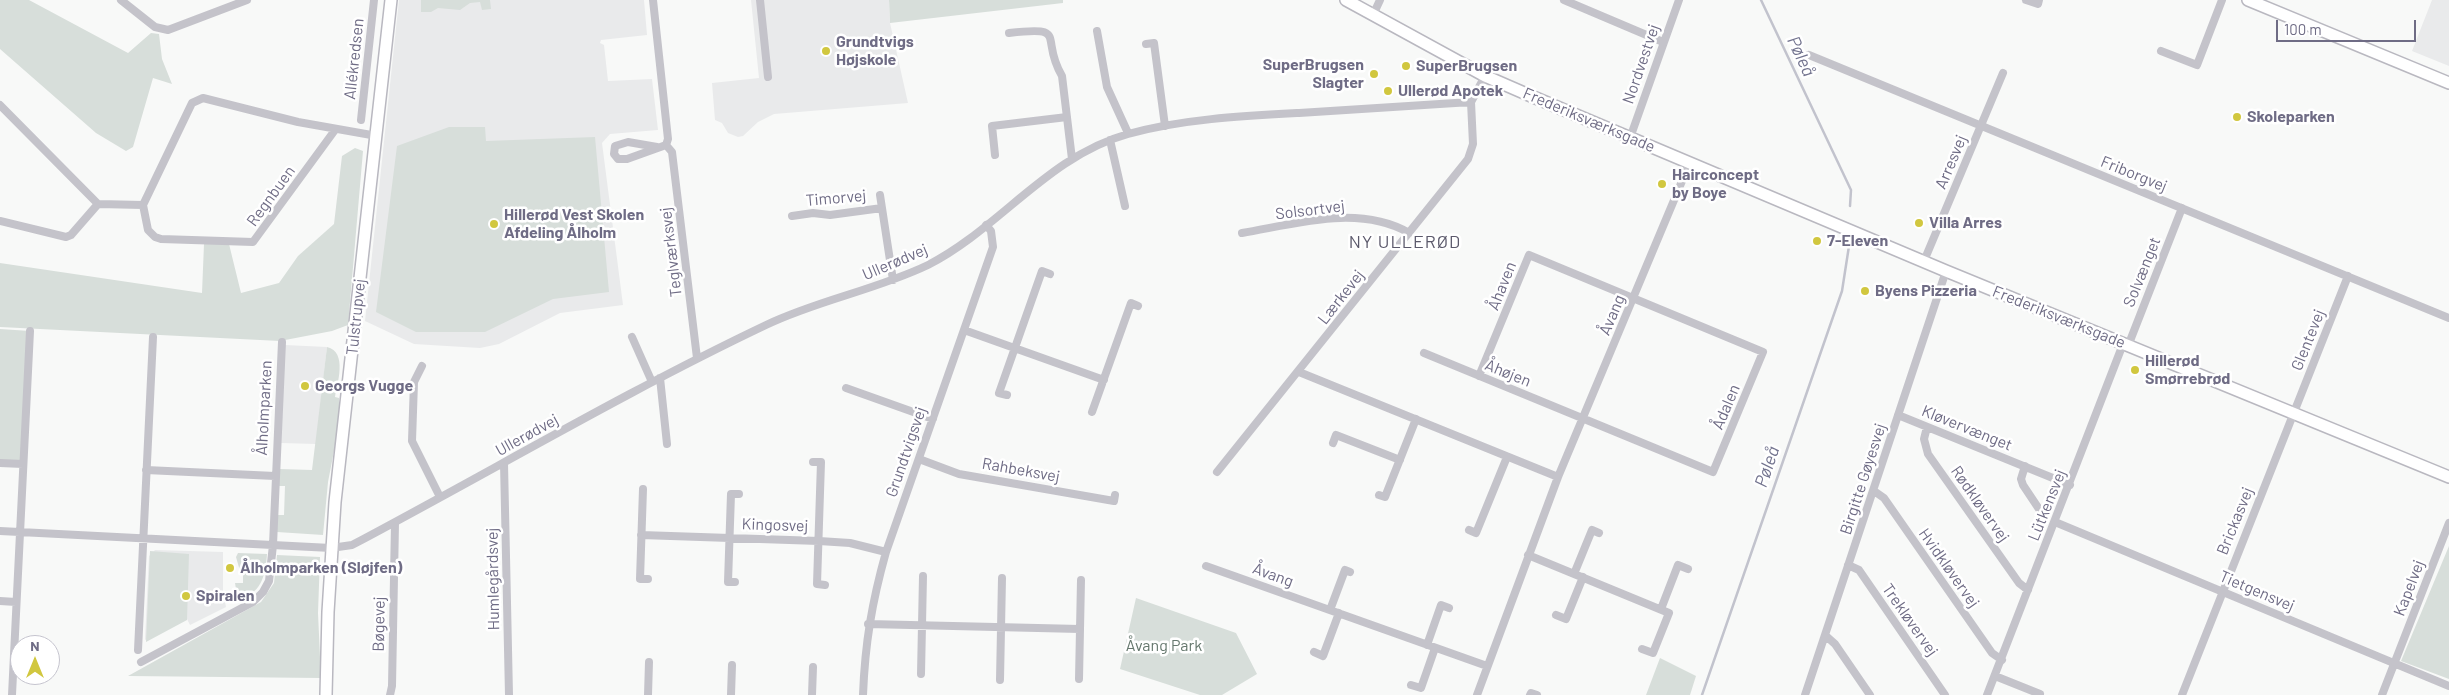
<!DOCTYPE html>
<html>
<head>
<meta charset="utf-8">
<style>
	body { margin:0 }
	#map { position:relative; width:2449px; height:695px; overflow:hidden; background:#f8f9f8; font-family:Barlow,sans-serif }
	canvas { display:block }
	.north { position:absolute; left:10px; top:635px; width:50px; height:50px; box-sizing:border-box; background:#fff; border:1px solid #c5c4ce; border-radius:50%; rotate:0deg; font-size:14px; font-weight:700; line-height:20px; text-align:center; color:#6f6c85 }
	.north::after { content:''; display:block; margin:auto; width:18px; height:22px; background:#d1c73f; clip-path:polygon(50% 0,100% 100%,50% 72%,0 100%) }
	.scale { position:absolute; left:2276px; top:20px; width:140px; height:22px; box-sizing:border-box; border:2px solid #6f6c85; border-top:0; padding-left:6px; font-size:15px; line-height:18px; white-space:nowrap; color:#6f6c85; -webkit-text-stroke:4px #fff; paint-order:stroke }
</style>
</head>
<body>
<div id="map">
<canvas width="2449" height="695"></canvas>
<div class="north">N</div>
<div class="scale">100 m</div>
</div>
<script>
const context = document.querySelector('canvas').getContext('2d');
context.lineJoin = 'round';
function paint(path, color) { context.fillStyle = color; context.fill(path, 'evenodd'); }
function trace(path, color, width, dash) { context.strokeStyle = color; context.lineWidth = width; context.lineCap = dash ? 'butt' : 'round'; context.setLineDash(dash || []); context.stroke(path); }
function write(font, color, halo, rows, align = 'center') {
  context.font = font + ' Barlow,sans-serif'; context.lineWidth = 5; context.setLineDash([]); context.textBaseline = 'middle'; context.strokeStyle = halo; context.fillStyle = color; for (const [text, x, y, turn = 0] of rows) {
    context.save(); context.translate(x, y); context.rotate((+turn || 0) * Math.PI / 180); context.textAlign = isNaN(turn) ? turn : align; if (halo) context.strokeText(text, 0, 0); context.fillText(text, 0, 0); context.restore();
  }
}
paint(new Path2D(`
	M399 0H644L647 35 601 40 600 43 604 45 608 81 652 79 658 130 610 134 602 143 623 305 560 313 499 344 480 348 414 344 365 321Z
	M751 0H889L890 23 908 103 774 114 758 122 743 136 738 137 728 133 722 123 715 120 712 83 759 78Z
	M2432 0H2449V66L2412 51Z
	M285 345 327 347 316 444 281 443Z
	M155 550 223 552V592L226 607 190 625 187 619 145 640 149 556Z`), '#e9eaeb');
paint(new Path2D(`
	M0 0H29L128 53 151 33 159 34 162 59 172 84 153 78 133 147 126 151 96 133 0 49Z
	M421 0H490L491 9 482 10 480 2 470 3 460 10 438 8 431 12H421Z
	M889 0H1063V3L890 23Z
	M449 127H485L486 141 595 137 609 292 553 299 485 332H416L376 312 397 146Z
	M355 148 363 151 348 325 332 331 280 341 0 327V263L202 293 204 244H229L241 293 279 283 298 256 334 224 342 156Z
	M0 329 30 331 23 464 0 463Z
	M327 347C348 352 337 384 335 397L339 398V425L328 482 323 535 277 532V515H284L285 486H278L279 469 312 470Z
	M2449 546V679L2401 661Z
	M150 551 189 554 187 620 146 642Z
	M238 553 267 554C266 571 262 594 243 596L236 589 235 583H243V572L240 571 236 557Z
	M277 555 320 557 318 613 321 678 128 676 261 602 274 583Z
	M1136 598 1236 633 1257 674 1222 695H1200L1120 669Z
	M1660 658 1696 676 1690 695H1646Z`), '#d7deda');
trace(new Path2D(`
	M1761 0 1851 190 1850 206
	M1702 695 1842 291 1849 246`), '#c2c3cd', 2.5);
const secondary = new Path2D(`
	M1346 0 1485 76 1531 96 1946 271 2449 477
	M2248 0 2449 83
	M326 695 328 612 335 502 391 0`);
trace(secondary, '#b9b8c0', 14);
trace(new Path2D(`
	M121 0 155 27 168 30 247 0
	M653 0 668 139 666 145 627 159H618L614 154 615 146 628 142 657 147
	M760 0 768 77
	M1564 0 1663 42
	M2026 0 2038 4 2039 0
	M1373 15 1380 0
	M1097 31 1107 87 1128 133
	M1009 33C1070 26 1039 37 1062 76L1072 159
	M1146 44 1154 43 1165 126
	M2161 51 2197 65 2222 0
	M1809 55 2449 318
	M0 105 98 204 143 205
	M361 120 374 0
	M335 130 253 242 161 239 155 237 148 230 143 205 192 103 203 98 298 122 377 136
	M1630 138 1679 0
	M1110 140 1125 206
	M666 145 672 152 697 358
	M995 155 992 126 1067 117
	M880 195 893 280
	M792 216 813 213 830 215 882 208
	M0 221 66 237 71 235 98 204
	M1242 233C1295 224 1359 204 1409 233
	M1924 261 2003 73
	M964 330 1104 380
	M632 337 652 382
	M2128 346 2182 208
	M1424 353 1713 472 1763 352 1529 255 1479 376
	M422 366 414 382 412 441 440 497
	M1299 372 1558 477
	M660 378 667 444
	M846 388 933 419
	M1007 395 999 393 1042 271 1050 274
	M1092 412 1131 303 1138 306
	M1898 415 2070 485
	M1927 427 1924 439 1928 454 2019 583 2028 590
	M1333 443 1336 435 1400 460
	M919 459 959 474 1114 501 1115 495
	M813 462H821L817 584 825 585
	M0 463 23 464
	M504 463 509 695
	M2025 466 2021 479 2023 485 2043 515
	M146 470 275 476
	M1217 472 1468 159 1473 144 1471 102 1485 76
	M643 489 640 579H648
	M1874 491 1884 498 1992 653 2002 660
	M1379 495 1385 497 1416 419
	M2055 522 2449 686
	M1469 530 1476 533 1507 457
	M0 531 331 548 352 545C490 472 625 392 766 325 818 300 876 290 928 265 999 229 1048 156 1128 134 1182 119 1242 116 1299 113 1356 109 1414 106 1471 102
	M641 535 819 541 850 543 886 552
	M1528 555 1669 613 1653 653 1642 649
	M1848 565 1859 570 1945 695
	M1206 566 1487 666
	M1574 574 1592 530 1599 533
	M735 582H728L731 494H739
	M0 601 16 602
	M1661 609 1678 565 1688 569
	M1330 610 1345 570 1350 572
	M1556 615 1566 619 1583 577
	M868 624 1080 629
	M1826 636 1835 644 1870 695
	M1427 645 1441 605 1449 608
	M138 650 153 337
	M1314 652 1323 656 1339 613
	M141 662 253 602 263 592 269 581 273 545 282 342
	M921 674 923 576
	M1995 676 2040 694
	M1079 679 1081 580
	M1000 680 1002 578
	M1411 685 1421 688 1435 648
	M12 695 30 331
	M390 695 392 686 395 523
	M648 695 649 662
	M731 695 732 665
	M812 695 813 667
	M863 695C865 643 872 602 886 552L993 247 991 231 986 225
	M1477 695 1558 477 1690 162
	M1530 695 1531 693 1537 695
	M1805 695 1946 271
	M1987 695 2123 344
	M2182 695 2348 276
	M2382 695 2449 523`), '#c4c3ca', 8);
trace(secondary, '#fff', 11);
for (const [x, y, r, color] of [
	[826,51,5,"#d1c73f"],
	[1406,66,5,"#d1c73f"],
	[1374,74,5,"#d1c73f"],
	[1388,91,5,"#d1c73f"],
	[2237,117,5,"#d1c73f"],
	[1662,184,5,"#d1c73f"],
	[1919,223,5,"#d1c73f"],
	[494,224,5,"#d1c73f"],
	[1817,241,5,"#d1c73f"],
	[1865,291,5,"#d1c73f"],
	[2135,370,5,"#d1c73f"],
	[305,386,5,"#d1c73f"],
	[230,568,5,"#d1c73f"],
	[186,596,5,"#d1c73f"]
]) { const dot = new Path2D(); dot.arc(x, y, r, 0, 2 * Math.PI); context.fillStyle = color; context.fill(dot); trace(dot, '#fff', 2); }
write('bold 16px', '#6f6c85', '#fff', [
	["Grundtvigs",836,42],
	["Højskole",836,60],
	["SuperBrugsen",1364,65,"right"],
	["Slagter",1364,83,"right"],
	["SuperBrugsen",1416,66],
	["Ullerød Apotek",1398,91],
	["Skoleparken",2247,117],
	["Hairconcept",1672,175],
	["by Boye",1672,193],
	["Hillerød Vest Skolen",504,215],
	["Afdeling Ålholm",504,233],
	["Villa Arres",1929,223],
	["7-Eleven",1827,241],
	["Byens Pizzeria",1875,291],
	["Hillerød",2145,361],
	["Smørrebrød",2145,379],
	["Georgs Vugge",315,386],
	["Ålholmparken (Sløjfen)",240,568],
	["Spiralen",196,596]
], 'left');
write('16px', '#6f6c85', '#fff', [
	["Allékredsen",354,59,-84],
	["Nordvestvej",1641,64,-71],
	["Frederiksværksgade",1589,120,23],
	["Arresvej",1951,162,-67],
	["Friborgvej",2134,174,22],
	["Regnbuen",271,196,-54],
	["Timorvej",836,198,-5],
	["Solsortvej",1310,210,-7],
	["Teglværksvej",671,252,-97],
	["Ullerødvej",895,262,-23],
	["Solvænget",2142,272,-68],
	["Åhaven",1502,286,-68],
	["Lærkevej",1341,297,-52],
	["Åvang",1612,315,-67],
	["Tulstrupvej",356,317,-84],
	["Frederiksværksgade",2059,317,22],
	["Glentevej",2308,340,-68],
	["Åhøjen",1508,373,22],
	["Ådalen",1726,407,-67],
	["Ålholmparken",264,408,-87],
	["Kløvervænget",1967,428,22],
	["Ullerødvej",527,435,-29],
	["Grundtvigsvej",906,452,-71],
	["Rahbeksvej",1021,470,10],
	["Birgitte Gøyesvej",1863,479,-72],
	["Rødkløvervej",1980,504,55],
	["Lütkensvej",2047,505,-68],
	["Brickasvej",2235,521,-68],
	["Kingosvej",775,525,2],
	["Hvidkløvervej",1949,568,55],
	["Åvang",1273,575,20],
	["Humlegårdsvej",493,579,-91],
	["Kapelvej",2409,588,-69],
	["Tietgensvej",2257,591,23],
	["Trekløvervej",1910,620,55],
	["Bøgevej",379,624,-89]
]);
write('16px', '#66786e', '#fff', [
	["Åvang Park",1164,646]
]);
write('italic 18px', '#72738e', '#fff', [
	["Pøleå",1801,56,65],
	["Pøleå",1767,467,-71]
]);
context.letterSpacing = '1px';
write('18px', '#5b596b', '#fff', [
	["NY ULLERØD",1405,242]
]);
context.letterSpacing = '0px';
</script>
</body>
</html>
